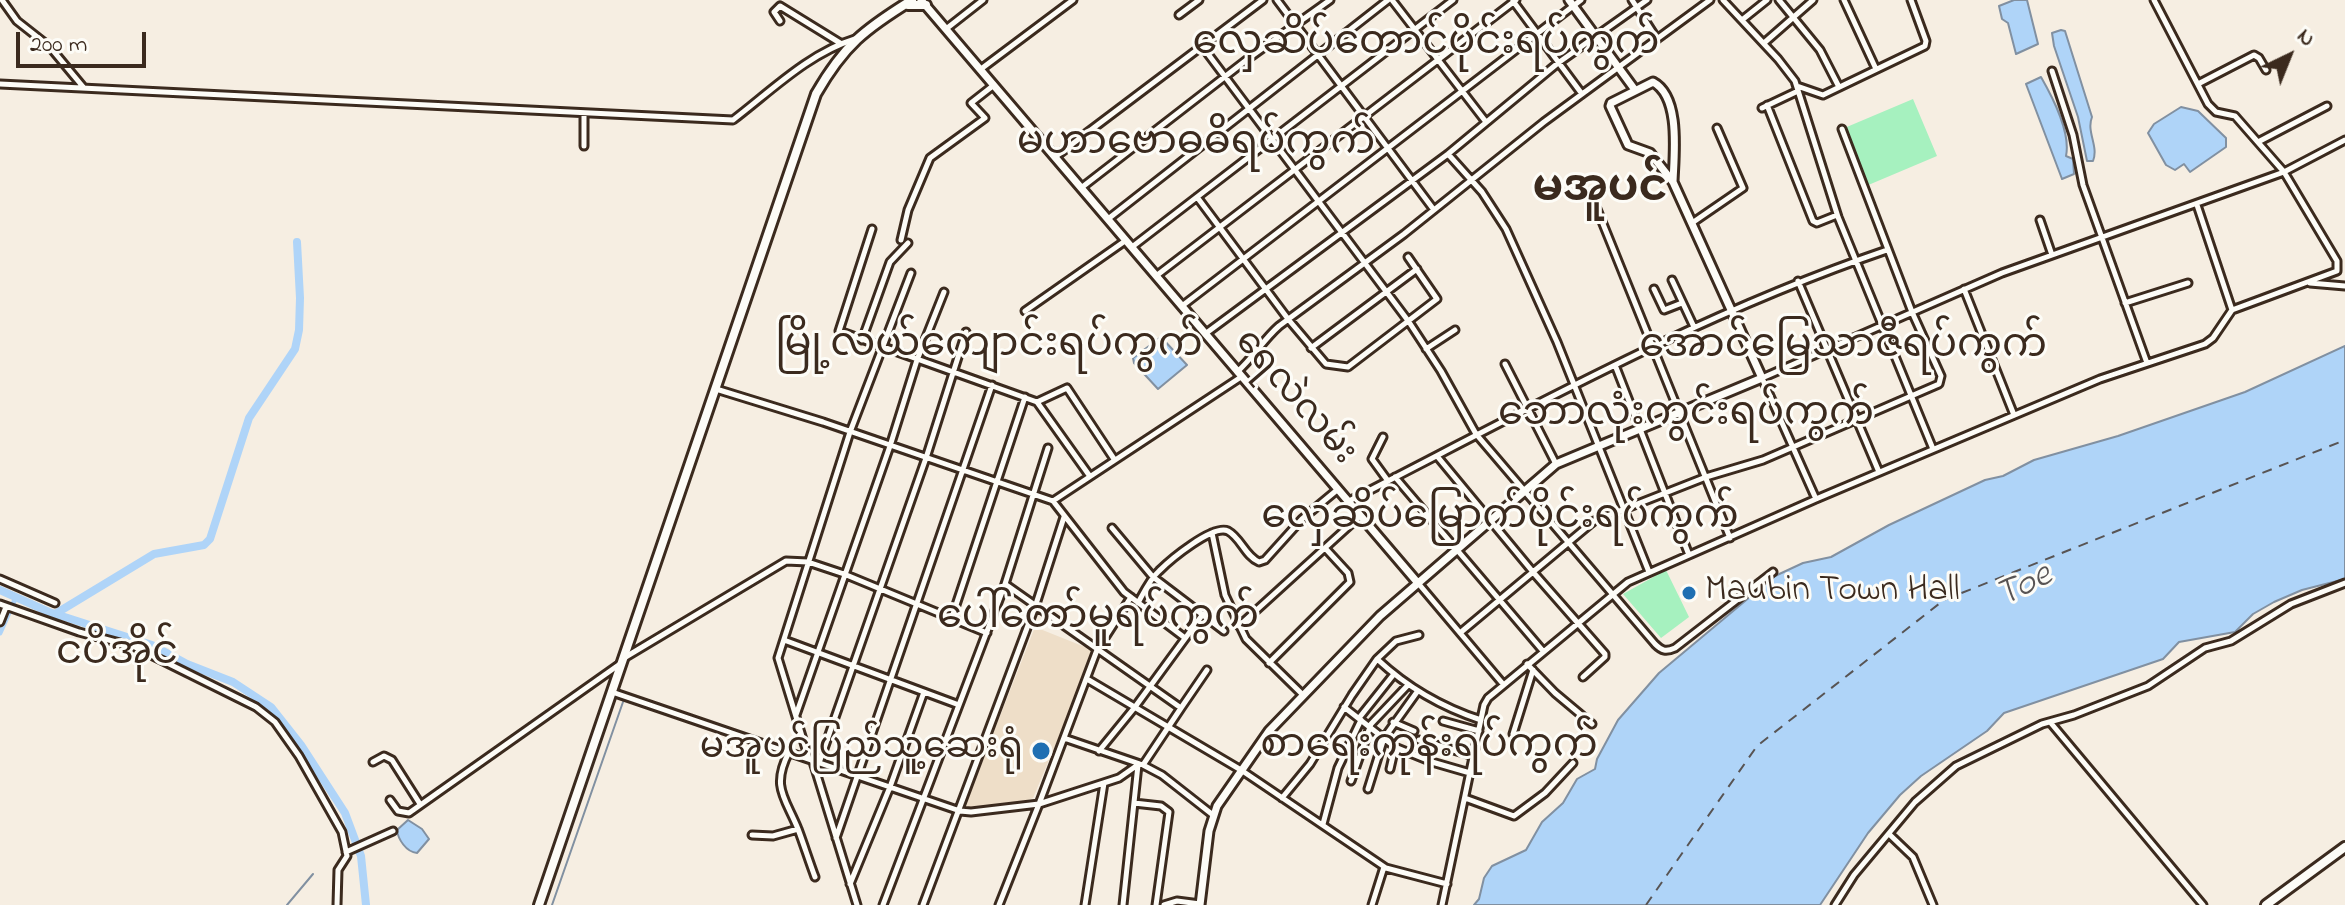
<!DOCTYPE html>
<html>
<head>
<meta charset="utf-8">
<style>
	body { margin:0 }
	#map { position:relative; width:2345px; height:905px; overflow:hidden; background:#f6eee2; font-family:"Indie Flower",sans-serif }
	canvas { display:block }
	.north { position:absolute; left:2249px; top:16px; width:80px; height:80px; -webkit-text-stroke:6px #fdfcf7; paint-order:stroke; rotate:43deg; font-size:22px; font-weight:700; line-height:32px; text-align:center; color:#3b2a1e }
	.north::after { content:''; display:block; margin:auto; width:28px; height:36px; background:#3b2a1e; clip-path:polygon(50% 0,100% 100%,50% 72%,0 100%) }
	.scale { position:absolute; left:16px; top:32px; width:130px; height:36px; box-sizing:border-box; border:4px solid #3b2a1e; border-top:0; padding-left:10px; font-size:24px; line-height:28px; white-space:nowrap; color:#3b2a1e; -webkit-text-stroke:6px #fdfcf7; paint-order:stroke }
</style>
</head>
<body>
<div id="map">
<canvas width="2345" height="905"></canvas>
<div class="north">N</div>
<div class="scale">200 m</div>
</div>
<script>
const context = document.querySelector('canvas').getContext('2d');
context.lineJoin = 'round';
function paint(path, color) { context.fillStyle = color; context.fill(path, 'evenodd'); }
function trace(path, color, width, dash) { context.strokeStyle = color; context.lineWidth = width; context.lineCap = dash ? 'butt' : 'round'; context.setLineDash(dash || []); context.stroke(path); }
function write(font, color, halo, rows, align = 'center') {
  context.font = font + ' "Indie Flower","Noto Sans Myanmar",sans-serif'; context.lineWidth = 6; context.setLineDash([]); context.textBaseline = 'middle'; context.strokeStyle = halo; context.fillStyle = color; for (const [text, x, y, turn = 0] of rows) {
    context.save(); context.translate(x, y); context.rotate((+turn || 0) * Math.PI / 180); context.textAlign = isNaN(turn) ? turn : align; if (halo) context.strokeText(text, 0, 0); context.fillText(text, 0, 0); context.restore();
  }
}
paint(new Path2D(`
	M1035 627 1095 651 1033 798 1023 802 964 808Z`), '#eedec8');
paint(new Path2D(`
	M1913 99 1937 156 1866 186 1842 129Z
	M1666 570 1689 617 1661 638 1623 594Z`), '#a6f1bf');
const water = new Path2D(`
	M2014 0H2027L2038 44 2016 54 2008 23 2002 19 1999 6Z
	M2061 30 2065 31 2092 117C2086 132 2099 146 2093 161H2087L2078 117 2054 46 2052 33Z
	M2041 77C2053 98 2071 132 2066 156L2073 159 2074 174 2062 179 2026 84Z
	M2181 107 2198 111 2226 138V147L2190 172 2184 164 2175 170 2166 165 2148 133 2154 124Z
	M1161 337 1187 365 1158 389 1134 363 1133 358Z
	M2345 346V579L2302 590 2274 602 2253 614 2235 632 2179 642 2163 659 2004 713 1987 731 1921 776 1900 795 1868 833 1820 905H1474L1479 899 1484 878 1492 866 1526 850 1542 822 1563 803 1577 779 1595 769 1597 759 1618 720 1659 673 1775 576 1803 563 1831 557 1889 525 1985 480 2003 476 2034 460 2118 436 2245 392Z
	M408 820 422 829 429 839 417 853C406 852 398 839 397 830Z`);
paint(water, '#afd4f8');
trace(water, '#8190a1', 2);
trace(new Path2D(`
	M287 905 313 874
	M552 905 623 702`), '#8190a1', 2);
trace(new Path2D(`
	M0 633 16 597`), '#afd4f8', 5);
trace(new Path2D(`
	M0 590 49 612 152 645 187 664 233 682 271 707 301 745 345 813 361 856 366 905
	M55 614 154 554 204 545 210 539 249 418 295 349 299 330 300 298 297 242`), '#afd4f8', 8);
trace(new Path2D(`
	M1646 905 1757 746 1944 600 2345 440`), '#585454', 2, [10, 8]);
const street = new Path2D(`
	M2 0 17 21 50 47 84 88
	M1277 0 1434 210
	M1392 0 1486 122
	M1632 0 1657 39
	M1723 0 1778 59 1795 81 1838 217 1933 449
	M1779 0 1820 50 1839 87
	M1844 0 1876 69
	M1513 1 1582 94
	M1179 15 1199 0
	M1742 20 1767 0
	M780 21 774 12 780 6 840 43
	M946 29 983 0
	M1764 43 1813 0
	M1202 46 1409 322 1441 371 1476 434 1655 644C1662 651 1666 652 1675 648L1773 572
	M981 69 1073 0
	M2052 71 2073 135 2083 185 2147 363
	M0 84 733 120C771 91 809 53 855 39
	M2198 84 2254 55 2259 58 2266 70
	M1797 86 1823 95 1925 46 1926 41 1911 0
	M1767 105 1813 221 1817 223 1837 215
	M1762 108 1798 91
	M2258 142 2327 106
	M584 146V113
	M1448 154 1482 192 1506 229 1557 342 1649 572
	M1055 157 1263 0
	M1081 188 1249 58 1330 0
	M1197 197 1288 319 1326 364 1348 367 1437 299 1408 257
	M2197 205 2232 310
	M1597 209 1730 538
	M1108 219 1388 0
	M2040 220 2052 255
	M1692 223 1743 188 1717 128
	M872 229 839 331 1037 402 1089 475
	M901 240 908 210 930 158 985 118 971 103 994 85
	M1132 247 1453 0
	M1156 276 1516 0
	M1672 280 1694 327
	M1798 281 1879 472
	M2310 283 2345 286
	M1654 289 1664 310 1682 303
	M1964 289 2014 415
	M2125 303 2188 283
	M1182 306 1581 0
	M1025 311 1125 241
	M1205 334 1448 154 1558 63 1647 0
	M862 340 890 262 908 243
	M1311 348 1417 269
	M1426 349 1455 330
	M1505 364 1556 464
	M1615 365 1689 555
	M1237 372C1253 358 1263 340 1279 326L1404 234 1544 122 1710 0
	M716 389 823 422 1053 501 1124 592 1185 638
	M1037 402 1067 388 1114 459
	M1383 437 1372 459 1388 481
	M1437 456 1533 572 1605 654V657L1583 677
	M1395 477 1543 651
	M1816 499 1762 378 2002 273 2284 172 2345 140
	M1053 501 1241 377
	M1349 501C1525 411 1699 314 1887 250
	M1112 528 1153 577 1224 631
	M1212 533 1225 595 1246 639 1303 695
	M0 579 55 603
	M1418 583 1503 684
	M1005 584 1181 708 1143 765
	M1138 603C1144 592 1150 579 1159 571 1170 560 1213 524 1228 531 1241 538 1245 556 1259 562L1265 560 1302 519 1337 490
	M0 604 79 632 135 647 256 707 275 722 299 756 342 832 347 856 338 870 337 905
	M952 617 1025 397
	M0 622 6 607
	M1239 626 1360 516
	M1460 633 1594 521 1706 477 1763 460 1939 384 1941 376 1912 312 1842 129
	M784 640 959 705
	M624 658 786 561 808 562 844 574 987 633
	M1377 659C1408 688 1441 707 1481 720
	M1269 663 1350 582 1348 573 1325 548
	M1527 664 1555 693 1592 724
	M1087 679 1241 770 1386 868 1447 884
	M612 692 960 811 971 812 1039 804 1097 650 1131 597
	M1344 707 1395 747 1432 762 1470 773
	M1181 708 1207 670
	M796 715 890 446 917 360 944 292
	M1359 718 1394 674
	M1443 721 1479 731
	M1393 722 1414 731
	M2050 722 2203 905
	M1513 734 1533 670
	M1064 738 1143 765 1162 775 1213 815
	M1419 740 1474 756
	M1099 751 1135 707 1203 614
	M789 752C771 787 785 797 798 829 804 845 809 861 815 877
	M809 759 778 658 850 432 911 273
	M373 762 384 756 392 760 420 804
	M813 762 857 905
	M819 763 926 458 966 332
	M1390 769 1395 747
	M1351 781 1371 724 1408 685
	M1368 789 1384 738 1417 692
	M1282 798 1310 764 1352 695 1377 659 1396 641 1419 635
	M1465 798 1514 816 1545 793 1573 763
	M390 800 398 811 409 813 620 664
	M1134 803 1161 806 1169 812 1156 905
	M1323 824 1338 768 1361 720
	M1889 834 1913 857 1933 905
	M752 835 773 836 798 829
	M836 838 992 385
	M346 852 393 831
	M850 884 890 787 924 692
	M883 905 1005 584 1048 448
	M923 905 1036 604 1064 517
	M999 905 1039 804 1119 778 1139 764
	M1085 905 1104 783
	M1123 905 1138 765
	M1164 905 1177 901 1200 904
	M1372 905 1384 867
	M1442 905 1484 705 1488 698 1628 582 1816 499 2100 379 2205 344 2213 338 2232 310 2337 271V261L2284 172 2235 116 2216 112 2208 104 2154 0
	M1835 905 1854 875 1915 802 1956 766 2042 724 2074 715 2148 686 2205 648 2231 641 2291 604 2345 583`);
const secondary = new Path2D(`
	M921 0 1417 582
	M1569 0 1635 90
	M1200 905 1209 831 1217 806 1269 731 1380 616 1556 464 1762 378 1673 182 1650 153 1628 145 1610 106 1611 103 1653 82C1681 97 1674 154 1673 182`);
const primary = new Path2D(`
	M908 5H926
	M539 905 816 94C844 45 865 29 912 0
	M2266 905 2345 847`);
trace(street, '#3b2a1e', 11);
trace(secondary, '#3b2a1e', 13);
trace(primary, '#3b2a1e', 14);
trace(street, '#fdfcf7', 5);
trace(secondary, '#fdfcf7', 7);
trace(primary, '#fdfcf7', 8);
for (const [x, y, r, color] of [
	[1689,593,8,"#1f6fb2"],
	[1041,751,10,"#1f6fb2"]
]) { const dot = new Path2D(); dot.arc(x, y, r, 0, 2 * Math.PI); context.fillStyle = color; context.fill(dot); trace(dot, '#fdfcf7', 3); }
write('36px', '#3b2a1e', '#fdfcf7', [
	["ရေလဲလမ်း",1293,399,49]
]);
write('36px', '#3b2a1e', '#fdfcf7', [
	["Maubin Town Hall",1705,593],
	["မအူပင်ပြည်သူ့ဆေးရုံ",1023,751,"right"]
], 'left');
write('italic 38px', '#585454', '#fdfcf7', [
	["Toe",2025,588,-26]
]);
write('40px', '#3b2a1e', '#fdfcf7', [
	["လှေဆိပ်တောင်ပိုင်းရပ်ကွက်",1426,46],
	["မဟာဗောဓဓိရပ်ကွက်",1196,146],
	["မြို့လယ်ကျောင်းရပ်ကွက်",989,348],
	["အောင်မြေသာဇီရပ်ကွက်",1843,349],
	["ဘောလုံးကွင်းရပ်ကွက်",1686,417],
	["လှေဆိပ်မြောက်ပိုင်းရပ်ကွက်",1500,520],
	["ပေါ်တော်မူရပ်ကွက်",1098,620],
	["ငပိအိုင်",117,656],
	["စာရေးကုန်းရပ်ကွက်",1429,749]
]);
write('bold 44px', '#3b2a1e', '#fdfcf7', [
	["မအူပင်",1600,193]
]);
</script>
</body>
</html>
